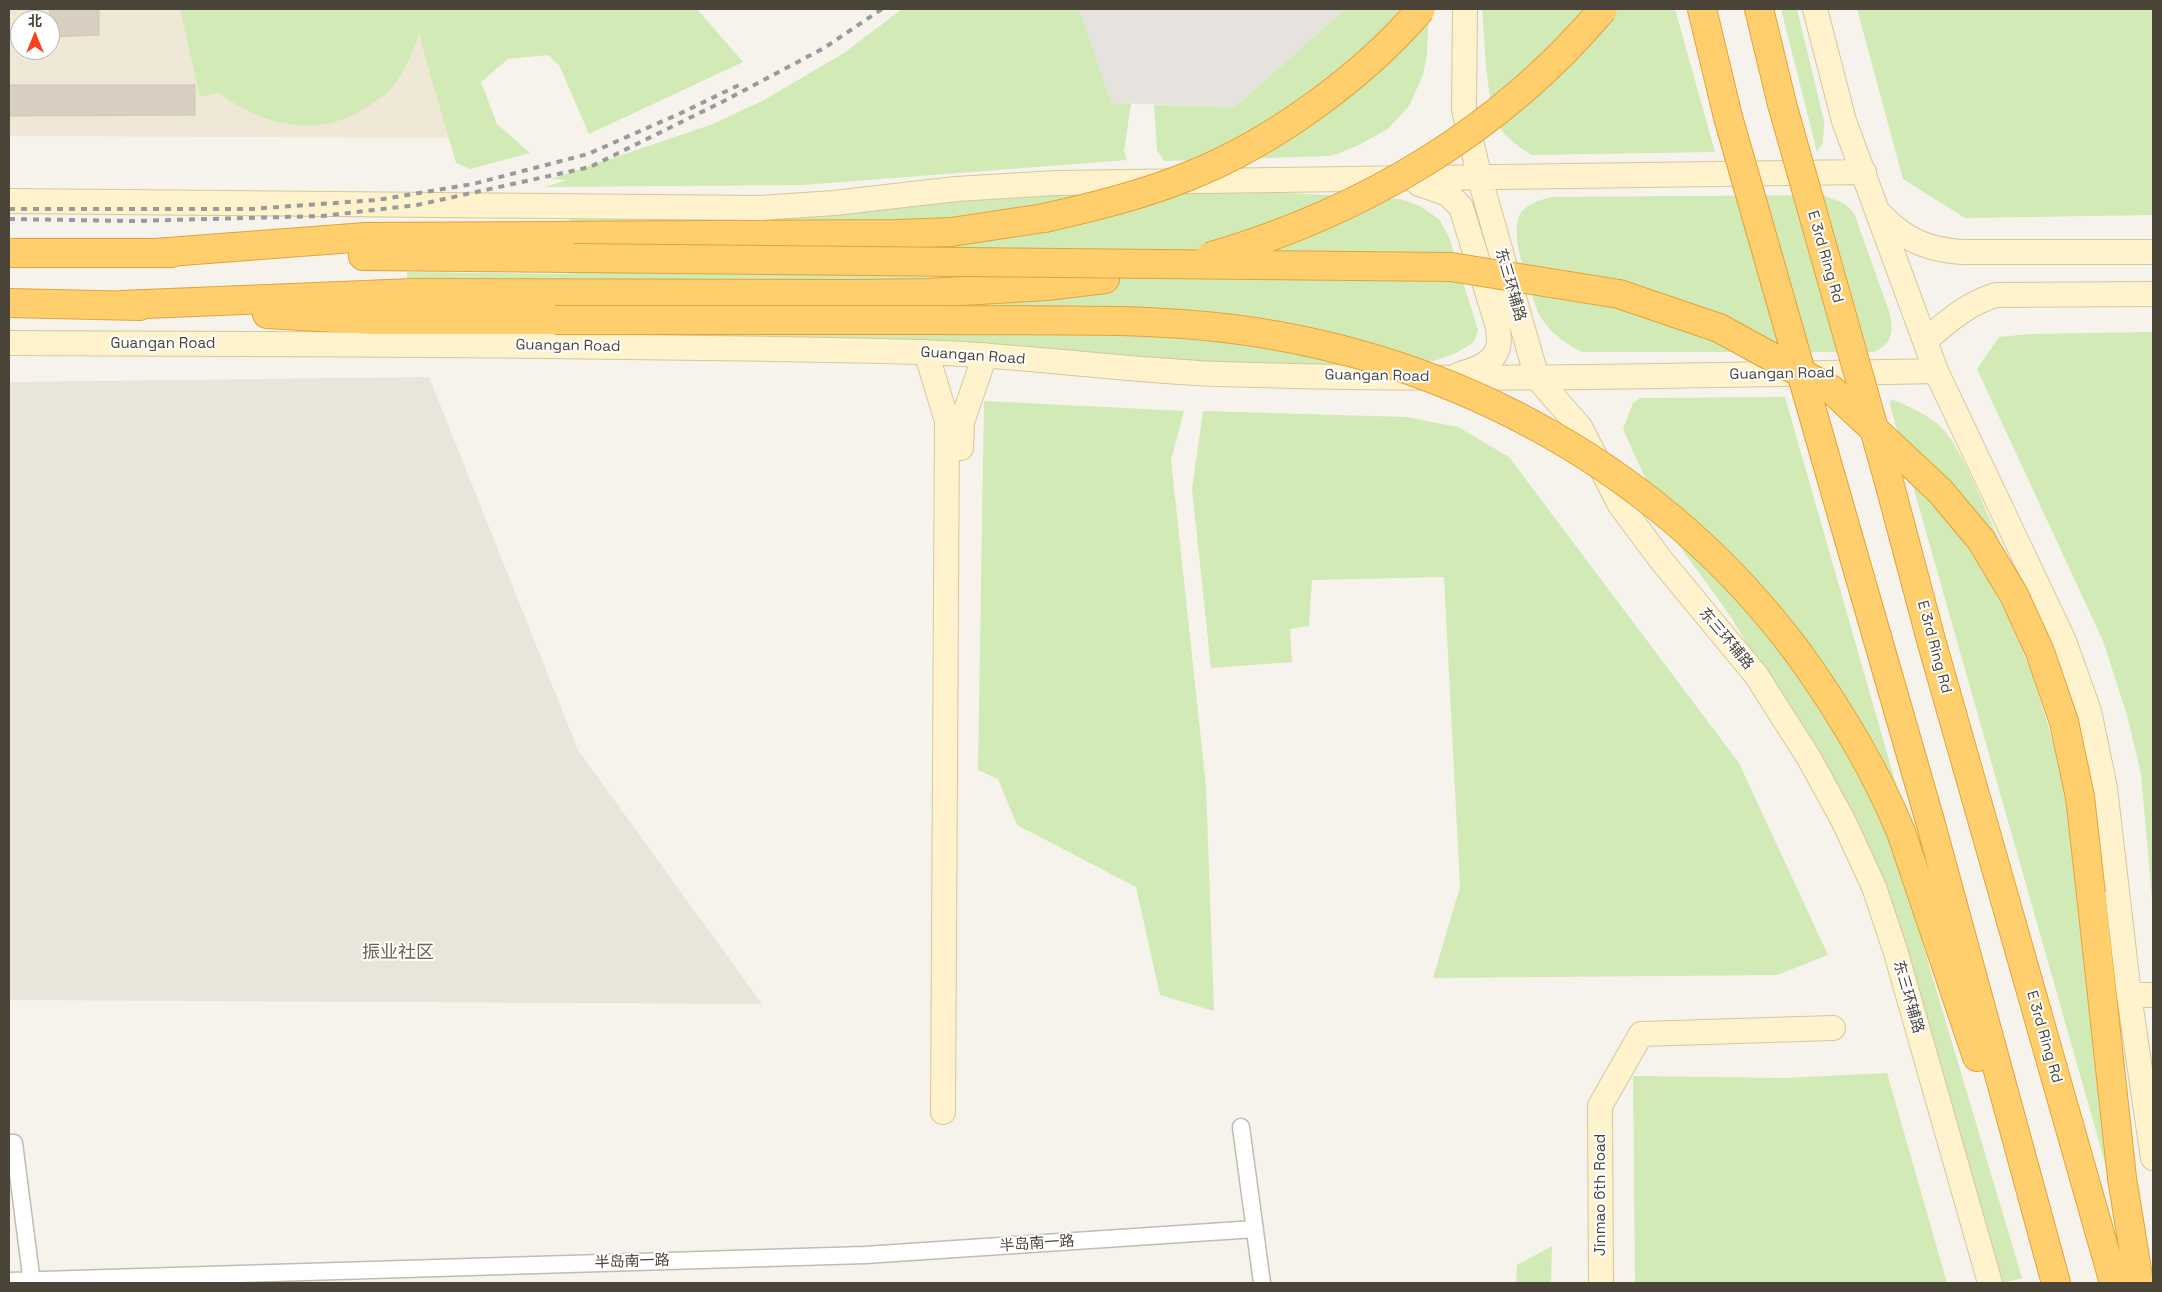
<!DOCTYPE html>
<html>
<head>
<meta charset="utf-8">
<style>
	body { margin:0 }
	#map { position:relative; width:2162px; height:1292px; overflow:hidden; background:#f6f3ec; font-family:"Space Grotesk","Noto Sans SC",sans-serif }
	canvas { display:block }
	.frame { position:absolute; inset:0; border:10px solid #4b4439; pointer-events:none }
	.north { position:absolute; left:10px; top:10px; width:50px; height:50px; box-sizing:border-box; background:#fff; border:1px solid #b7b4b0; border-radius:50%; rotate:0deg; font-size:14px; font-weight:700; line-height:20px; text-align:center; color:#4b4439 }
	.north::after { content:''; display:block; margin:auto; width:18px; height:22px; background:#fc3f1d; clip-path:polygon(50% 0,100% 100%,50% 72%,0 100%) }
</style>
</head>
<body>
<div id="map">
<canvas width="2162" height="1292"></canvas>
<div class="frame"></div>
<div class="north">北</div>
</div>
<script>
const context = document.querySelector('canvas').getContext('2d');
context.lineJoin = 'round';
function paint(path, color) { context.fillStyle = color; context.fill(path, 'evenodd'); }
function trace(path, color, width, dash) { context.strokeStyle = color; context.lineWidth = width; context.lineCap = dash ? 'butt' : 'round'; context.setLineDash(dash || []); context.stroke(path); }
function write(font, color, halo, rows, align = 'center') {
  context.font = font + ' "Space Grotesk","Noto Sans SC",sans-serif'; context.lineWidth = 4; context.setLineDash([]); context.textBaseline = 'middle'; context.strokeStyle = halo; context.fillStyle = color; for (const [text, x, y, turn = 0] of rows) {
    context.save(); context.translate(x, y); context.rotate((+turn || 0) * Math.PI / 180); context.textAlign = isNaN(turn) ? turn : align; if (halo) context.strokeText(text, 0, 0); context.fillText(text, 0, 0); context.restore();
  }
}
paint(new Path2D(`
	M429 377 578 750 762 1004 9 1000V382Z`), '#eae5da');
paint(new Path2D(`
	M1076 9H1345L1235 107 1111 103Z`), '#e6e2dd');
paint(new Path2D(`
	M9 9H438L466 138 9 136ZM20 20H50V50H20Z`), '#efe8d6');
paint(new Path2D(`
	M180 9H697L743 62 589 134 559 65 548 55 508 59 481 82 497 124 530 153 470 169 456 163 421 42 420 32C411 54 407 69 391 89 386 94 379 98 373 103 323 140 266 128 219 93L200 97Z
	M902 9H1079L1111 103 1131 104 1124 151 1127 160 803 185 545 187 567 180 551 179 713 124 764 100 844 53Z
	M1345 9H1429L1427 54 1423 75 1409 106 1389 128 1359 145 1332 156 1164 161 1157 150 1154 105 1235 107Z
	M1482 9H1675L1715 152 1531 155C1521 148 1510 141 1502 131 1485 109 1485 37 1482 9Z
	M1781 9H1797L1824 121 1823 143 1817 152Z
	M1857 9H2153V215L1965 218 1903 179Z
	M1066 189 1291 193 1400 199 1420 206 1440 220 1449 237 1478 330 1474 342 1456 353 1434 361 1368 365 1202 364 409 338 407 272 569 274V217Z
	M1823 195 1845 204 1854 213 1889 311C1894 329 1893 344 1874 352H1582C1563 342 1548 332 1538 312 1531 289 1505 230 1523 210 1531 202 1541 200 1551 197Z
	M2153 332V911L2141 774 2127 715 2103 641 1977 369 1999 337 2030 334Z
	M1785 397 1897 788 1893 844 2022 1278 2002 1283 1906 947 1869 851 1731 617 1670 533 1623 429 1633 403 1640 398Z
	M1891 399C1908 406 1925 413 1939 425 1960 443 1985 510 1998 537L1978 560 2006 613 2032 673 2059 762 2073 840 2109 1177 1890 405Z
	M984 401 1184 411 1171 460 1206 786 1214 1011 1160 995 1136 887 1017 825 998 779 978 770Z
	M1203 411 1406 417 1458 427 1509 457 1739 763 1828 955 1777 975 1433 978 1460 887 1444 577 1312 580 1309 626 1290 629 1292 662 1211 668 1192 489Z
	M1887 1073 1947 1283H1635L1633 1076 1786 1078Z
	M1552 1246 1551 1283H1516L1517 1265Z`), '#d2eab5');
const building = new Path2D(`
	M50 9H99V35L50 37Z
	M9 85H195V115L9 116Z`);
paint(building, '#d8cfc1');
trace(building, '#d3c7b4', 1);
const street = new Path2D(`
	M1241 1127 1262 1283
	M9 1143H14L32 1283
	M9 1281 865 1255 1255 1229`);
const secondary = new Path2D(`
	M1465 9 1464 110 1480 179 1537 378 1580 427 1620 505 1661 560 1756 675 1809 758 1844 822 1874 887 1896 953 1990 1283
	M1815 9 1844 121 1936 371 2064 641 2089 711 2105 788 2129 995 2153 1158
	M1419 184 1448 194 1461 207 1498 327C1498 333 1500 342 1498 347 1494 364 1474 370 1460 374
	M9 201 760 208 834 203 956 189 1056 183 1864 172
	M1879 213C1905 240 1927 250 1963 252H2153
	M1925 341C1947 322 1968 303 1996 295L2153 294
	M9 343C312 344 616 345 920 352 1020 355 1119 370 1219 374 1458 382 1697 375 1936 371
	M926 352 947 421 943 1112
	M961 448 962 422 985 355
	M2129 995H2153
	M1601 1283 1600 1106 1641 1034 1833 1028`);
const highway = new Path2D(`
	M1702 9 1728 117
	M1759 9 1782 104
	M9 253H172
	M155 253 366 237 897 234 951 232 1044 218
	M363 256 574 258
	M9 303 140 306
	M121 305 413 293 853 294 928 293 1047 286 1105 279
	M267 314 372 320H555
	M1825 456 1930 821 2056 1283
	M1889 482 1931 640 2114 1283
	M1799 654C1840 711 1874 767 1901 832L1977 1057
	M2091 894 2122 1178 2139 1283`);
trace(street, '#c2bbae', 19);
trace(secondary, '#d6c79b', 26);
trace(highway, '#e0a43c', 30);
trace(street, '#fff', 16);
trace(secondary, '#fff3cd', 24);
trace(highway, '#ffcf6e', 28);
trace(new Path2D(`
	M9 209H250L377 200 473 184 588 154 679 114 741 84
	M9 219 133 221 322 216 417 205 590 167 724 101 824 48 882 9`), '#9a9a9a', 4, [6, 6]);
const highwayBridge = new Path2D(`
	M1782 104 1889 482
	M1728 117 1825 456
	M1044 218C1093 207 1142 195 1189 176 1272 143 1363 77 1421 9
	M1209 257C1362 212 1499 132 1603 9
	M574 258 1451 267 1619 294 1719 328 1832 390 1940 491 1981 540 2014 595 2040 652 2064 722 2080 797 2091 894
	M555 320C683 320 812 320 941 320 1038 321 1136 317 1233 329 1458 358 1663 471 1799 654`);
trace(highwayBridge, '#e0a43c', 30, []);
trace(highwayBridge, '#ffcf6e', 28);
write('15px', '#4b4439', '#fff', [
	["E 3rd Ring Rd",1825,257,74],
	["东三环辅路",1510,285,74],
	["Guangan Road",163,344],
	["Guangan Road",568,346,1],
	["Guangan Road",973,356,4],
	["Guangan Road",1782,374,-1],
	["Guangan Road",1377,376,1],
	["东三环辅路",1726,639,50],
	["E 3rd Ring Rd",1934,647,75],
	["东三环辅路",1908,997,74],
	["E 3rd Ring Rd",2044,1037,74],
	["Jinmao 6th Road",1601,1195,-90],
	["半岛南一路",1037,1244,-4],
	["半岛南一路",632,1262,-2]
]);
write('18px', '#6e6250', '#fff', [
	["振业社区",398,953]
]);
</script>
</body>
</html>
